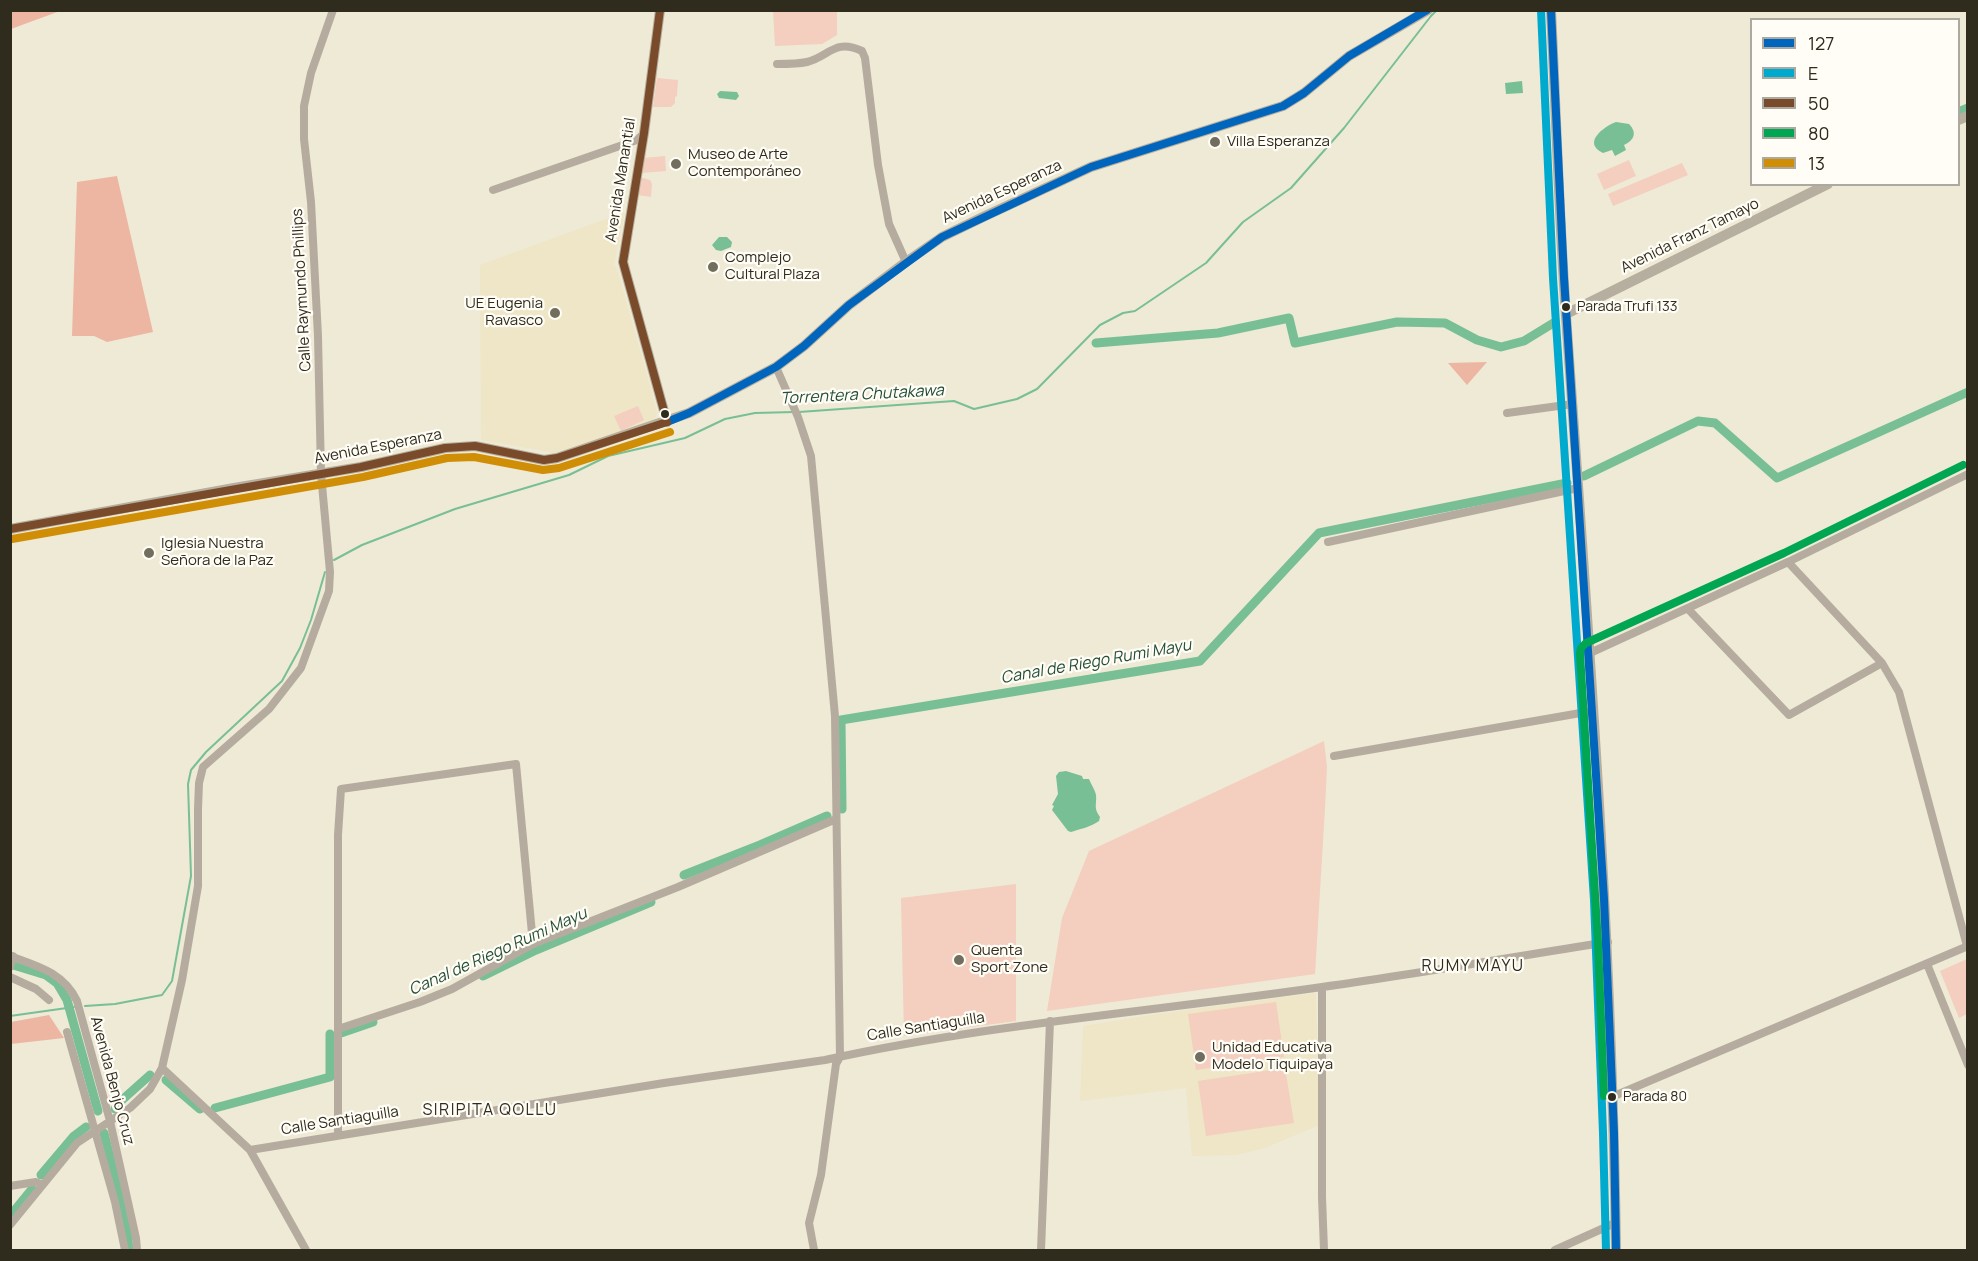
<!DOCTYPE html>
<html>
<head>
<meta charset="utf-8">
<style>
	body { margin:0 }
	#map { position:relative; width:1978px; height:1261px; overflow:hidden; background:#eeead6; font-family:Manrope,sans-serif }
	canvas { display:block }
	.frame { position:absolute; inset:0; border:12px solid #2f2c1e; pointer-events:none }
	.legend { position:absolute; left:1750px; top:18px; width:210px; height:168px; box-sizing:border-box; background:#fffdf6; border:2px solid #aca9a0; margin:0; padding:8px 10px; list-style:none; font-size:18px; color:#2f2c1e }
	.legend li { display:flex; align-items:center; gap:12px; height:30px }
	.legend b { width:30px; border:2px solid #aca9a0 }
</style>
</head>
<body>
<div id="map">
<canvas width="1978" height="1261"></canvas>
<div class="frame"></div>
<ul class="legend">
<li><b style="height:8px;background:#0065bd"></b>127</li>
<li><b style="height:8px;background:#00a9ce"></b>E</li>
<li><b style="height:8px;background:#7a4b2a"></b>50</li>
<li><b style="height:8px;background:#00a651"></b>80</li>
<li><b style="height:8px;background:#cf8e06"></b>13</li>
</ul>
</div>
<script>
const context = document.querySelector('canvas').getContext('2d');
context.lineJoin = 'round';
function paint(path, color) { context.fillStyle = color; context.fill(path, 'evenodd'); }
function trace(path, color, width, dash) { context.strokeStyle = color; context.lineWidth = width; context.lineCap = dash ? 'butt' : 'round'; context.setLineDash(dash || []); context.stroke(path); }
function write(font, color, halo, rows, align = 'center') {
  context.font = font + ' Manrope,sans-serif'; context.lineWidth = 4.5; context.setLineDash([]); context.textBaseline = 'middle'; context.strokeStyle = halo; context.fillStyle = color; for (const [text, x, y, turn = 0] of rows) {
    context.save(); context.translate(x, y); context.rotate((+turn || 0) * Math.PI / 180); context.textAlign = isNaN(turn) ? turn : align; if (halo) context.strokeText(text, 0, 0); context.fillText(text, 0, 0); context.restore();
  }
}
paint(new Path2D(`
	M625 212 614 265 617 269 650 385 657 414 654 421 555 453 481 440 480 265Z
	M1316 993 1319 1125 1265 1148 1236 1155 1192 1156 1186 1088 1080 1101 1083 1026 1150 1015Z`), '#eee6c6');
paint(new Path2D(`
	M773 11H837V35L822 44 775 46Z
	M657 78 678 80 677 96 675 97V103L671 107H653Z
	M665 156 666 171 641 173 643 158Z
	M1629 160 1636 176 1604 190 1597 174Z
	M1682 163 1688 175 1613 206 1608 194Z
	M640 177 650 180 652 184 651 197 637 195Z
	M638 406 644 420 621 431 614 416Z
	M1324 741 1327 767 1325 808 1315 974 1047 1011 1062 918 1089 851Z
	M1016 884V1021L904 1036 901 898Z
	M1967 959V1014L1959 1018 1940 971Z
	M1276 1002 1284 1057 1196 1070 1188 1014Z
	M1285 1068 1294 1123 1206 1136 1198 1081Z`), '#f4cebe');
paint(new Path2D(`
	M11 10H60V11L11 29Z
	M117 176 153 332 107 342 94 336H72L77 182Z
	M1487 362 1467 385 1448 363Z
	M49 1015 64 1038 11 1044V1022Z`), '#edb6a2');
paint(new Path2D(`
	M1522 81 1523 93 1506 94 1505 83Z
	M720 91 737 92 739 96 736 100 719 98 717 94Z
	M1616 122 1629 124C1637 132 1635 140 1624 145L1626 150 1615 156 1612 150 1603 153C1582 143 1603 127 1616 122Z
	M719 237H727L732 242 731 247 721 251 716 250 712 245Z
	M1066 771 1082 776 1083 779H1089C1091 784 1095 790 1096 795 1097 804 1093 808 1100 817L1099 821C1091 827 1080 829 1071 832L1068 831 1052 810 1054 806 1052 805 1058 794 1056 776 1059 772Z`), '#78bf96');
trace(new Path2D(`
	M799 412 954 401 974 409 1017 399 1037 389 1100 325 1123 313 1135 311 1206 263 1243 222 1291 188 1344 128 1431 16 1437 10
	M334 560 362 545 455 509 569 475 608 456 685 438 725 419 755 413 794 412
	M85 1006 115 1004 162 995 172 981 191 876 188 784 191 770 206 752 282 681 300 648 311 620 325 572
	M10 1016 74 1007`), '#78bf96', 2);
trace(new Path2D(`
	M1958 112 1968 108
	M1096 343 1218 333 1289 318 1295 343 1397 322 1445 323 1477 340 1501 347 1524 341 1555 322
	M1584 476 1698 421 1715 423 1777 478 1968 392
	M842 809 841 720 1200 661 1319 533 1567 483
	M684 875 760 845 827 816
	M10 964 46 975 57 983 67 1000 98 1111
	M483 976 536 950 651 902
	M341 1033 373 1022
	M166 1080 200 1109
	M215 1108 330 1077V1034
	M115 1109 122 1100 150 1075
	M104 1133 126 1222 129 1250
	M41 1175 74 1136 86 1127
	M10 1216 32 1189`), '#78bf96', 9);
trace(new Path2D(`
	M777 64C787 64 798 64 807 62 829 57 834 38 862 51L865 58 878 165 889 224 906 262
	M493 190 637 140 644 133
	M776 367 798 417 811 456 835 716 840 1057 836 1064 821 1175 809 1223 814 1250
	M1507 413 1573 404
	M1328 542 1578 488
	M1788 562 1882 663 1899 692 1967 946
	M1688 609 1789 715 1882 663
	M1590 653 1788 562 1968 474
	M1334 756 1592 711
	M10 956C38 966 64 973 77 1001L110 1121 136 1238 137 1250
	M1927 964 1968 1065
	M10 967 13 956
	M10 977 36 989 49 1000
	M1322 987V1197L1324 1250
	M338 1029 420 1002 452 989 533 944 678 887 836 819
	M67 1032 115 1202 125 1250
	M162 1068 250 1150 664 1083 825 1060C988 1024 1156 1011 1322 987 1417 974 1512 957 1608 942
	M1614 1096 1968 946
	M338 1135V835L341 789 516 764 533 944
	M250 1150 306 1250
	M10 1186 36 1182 42 1185
	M10 1225 77 1143 130 1108 150 1089 162 1068 182 980 198 886V809L199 783 203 767 269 709 301 668 329 591 330 572 321 474 318 336 311 202 304 139V106L311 73 333 10
	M1041 1250 1050 1021
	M1555 1250 1615 1223`), '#b5ac9f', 8);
trace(new Path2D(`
	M660 10 644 133 623 262 667 422
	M1551 10C1556 112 1559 214 1566 316 1588 627 1612 938 1616 1250
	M1958 120 1968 116
	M1566 314 1828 184
	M10 529 234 488 361 467 445 448 475 446 544 460 557 458 689 413 776 367 804 346 849 305 906 262 942 237 985 216 1091 167 1283 106 1304 93 1349 56 1428 10`), '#b6ae9e', 10);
trace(new Path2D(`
	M1551 10 1564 278 1604 899 1614 1133 1616 1250
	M667 422 689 413 776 367 804 346 849 305 942 237 1091 167 1283 106 1304 93 1349 56 1427 10`), '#0065bd', 8);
trace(new Path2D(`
	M1541 10 1553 278 1594 900 1603 1133 1606 1250`), '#00a9ce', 8);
trace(new Path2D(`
	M660 10 644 133 623 262 667 422
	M10 529 361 467 445 448 475 446 544 460 557 458 667 422`), '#7a4b2a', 8);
trace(new Path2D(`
	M1604 1096 1598 943 1580 654 1581 648 1586 643 1784 553 1963 465`), '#00a651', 8);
trace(new Path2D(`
	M12 539 363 477 447 458 474 457 543 470 559 468 670 432`), '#cf8e06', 8);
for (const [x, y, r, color] of [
	[1215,142,6,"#726e5e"],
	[676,164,6,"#726e5e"],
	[713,267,6,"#726e5e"],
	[1566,307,5,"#2f2c1e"],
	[555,313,6,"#726e5e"],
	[665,414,5,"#2f2c1e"],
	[149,553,6,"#726e5e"],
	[959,960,6,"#726e5e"],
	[1200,1057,6,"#726e5e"],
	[1612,1097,5,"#2f2c1e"]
]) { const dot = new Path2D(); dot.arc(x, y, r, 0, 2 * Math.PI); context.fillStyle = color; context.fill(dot); trace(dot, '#fffdf6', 2); }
write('14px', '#2f2c1e', '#fffdf6', [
	["Parada Trufi 133",1577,307],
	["Parada 80",1623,1097]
], 'left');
write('15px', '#2f2c1e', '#fffdf6', [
	["Villa Esperanza",1227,142],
	["Museo de Arte",688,155],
	["Contemporáneo",688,172],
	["Complejo",725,258],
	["Cultural Plaza",725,275],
	["UE Eugenia",543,304,"right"],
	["Ravasco",543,321,"right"],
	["Iglesia Nuestra",161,544],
	["Señora de la Paz",161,561],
	["Quenta",971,951],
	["Sport Zone",971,968],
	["Unidad Educativa",1212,1048],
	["Modelo Tiquipaya",1212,1065]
], 'left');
write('15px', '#2f2c1e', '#fffdf6', [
	["Avenida Manantial",621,180,-81],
	["Avenida Esperanza",1002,192,-25],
	["Avenida Franz Tamayo",1690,236,-26],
	["Calle Raymundo Phillips",302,290,-93],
	["Avenida Esperanza",378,447,-11],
	["Calle Santiaguilla",926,1027,-9],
	["Avenida Benjo Cruz",112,1081,75],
	["Calle Santiaguilla",340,1121,-9]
]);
write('italic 16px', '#234e38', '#fffdf6', [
	["Torrentera Chutakawa",862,395,-3],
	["Canal de Riego Rumi Mayu",1096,662,-10],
	["Canal de Riego Rumi Mayu",498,952,-24]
]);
context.letterSpacing = '1.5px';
write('16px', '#2f2c1e', '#fffdf6', [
	["RUMY MAYU",1473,967],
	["SIRIPITA QOLLU",490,1111]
]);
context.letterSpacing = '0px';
</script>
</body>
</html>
